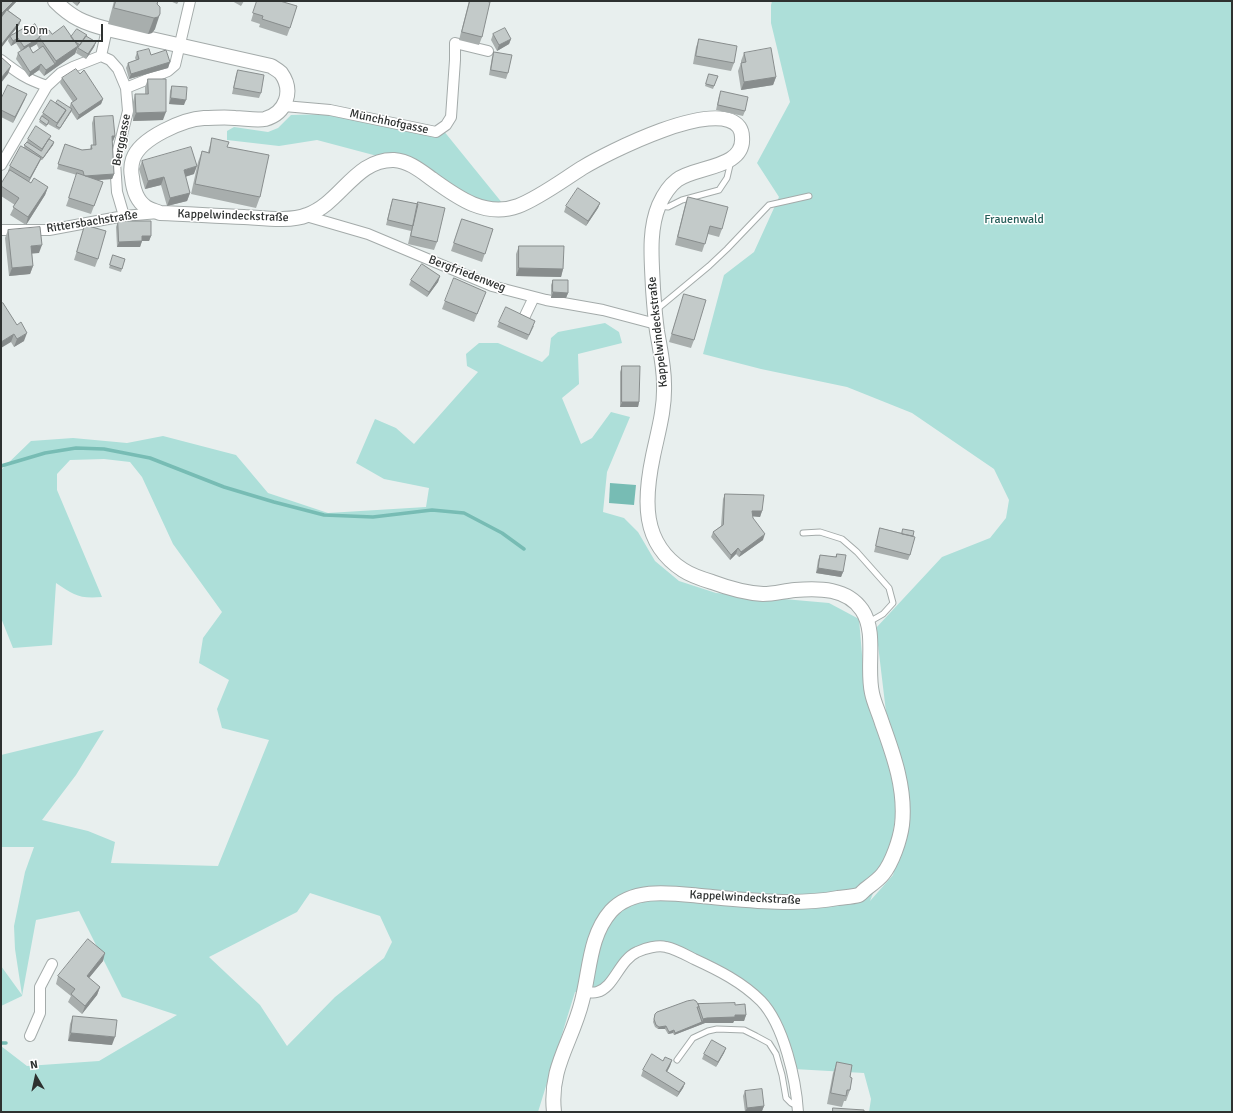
<!DOCTYPE html>
<html>
<head>
<meta charset="utf-8">
<style>
	body { margin:0 }
	#map { position:relative; width:1233px; height:1113px; overflow:hidden; background:#e8efee; font-family:Signika,sans-serif }
	canvas { display:block }
	.frame { position:absolute; inset:0; border:2px solid #2e3130; pointer-events:none }
	.north { position:absolute; left:16px; top:1057px; width:40px; height:40px; -webkit-text-stroke:3px #fff; paint-order:stroke; rotate:351deg; font-size:11px; font-weight:700; line-height:16px; text-align:center; color:#2e3130 }
	.north::after { content:''; display:block; margin:auto; width:14px; height:18px; background:#2e3130; clip-path:polygon(50% 0,100% 100%,50% 72%,0 100%) }
	.scale { position:absolute; left:16px; top:24px; width:87px; height:18px; box-sizing:border-box; border:2px solid #2e3130; border-top:0; padding-left:5px; font-size:12px; line-height:14px; white-space:nowrap; color:#2e3130; -webkit-text-stroke:3px #fff; paint-order:stroke }
</style>
</head>
<body>
<div id="map">
<canvas width="1233" height="1113"></canvas>
<div class="frame"></div>
<div class="north">N</div>
<div class="scale">50 m</div>
</div>
<script>
const context = document.querySelector('canvas').getContext('2d');
context.lineJoin = 'round';
function paint(path, color) { context.fillStyle = color; context.fill(path, 'evenodd'); }
function trace(path, color, width, dash) { context.strokeStyle = color; context.lineWidth = width; context.lineCap = dash ? 'butt' : 'round'; context.setLineDash(dash || []); context.stroke(path); }
function write(font, color, halo, rows, align = 'center') {
  context.font = font + ' Signika,sans-serif'; context.lineWidth = 3; context.setLineDash([]); context.textBaseline = 'middle'; context.strokeStyle = halo; context.fillStyle = color; for (const [text, x, y, turn = 0] of rows) {
    context.save(); context.translate(x, y); context.rotate((+turn || 0) * Math.PI / 180); context.textAlign = isNaN(turn) ? turn : align; if (halo) context.strokeText(text, 0, 0); context.fillText(text, 0, 0); context.restore();
  }
}
paint(new Path2D(`
	M772 1H1232V1112H869L871 1099 864 1073 794 1069 792 1061 752 989 651 944 597 989 575 992 538 1112H1V1046L27 1066 99 1061 177 1015 122 997 79 911 36 920 22 996 1 1006V966L22 995 15 949 14 926 25 872 34 847H1V755L104 730 76 775 42 820 88 831 115 842 111 863 218 866 269 740 222 728 217 709 229 680 199 663 203 638 222 612 173 544 142 477 130 462 104 459 70 460 57 474V490L102 597C79 599 74 595 56 583L52 645 13 648 1 618V470L31 441 73 438 127 443 163 436 236 455 268 493 328 513 426 507 429 488 384 479 356 463 375 419 396 428 414 444 478 372 467 366 466 354 479 343H498L542 362 549 355 551 338 558 332 605 323 619 332 622 343 578 354 579 384 562 398 581 444 592 438 611 412 630 417 607 472 603 512 624 518 638 532 655 561 679 581 716 593 829 603 859 619 865 690 894 775 896 811 891 847 870 901 893 875 908 820V788L886 712 876 628 942 557 990 538 1006 518 1009 500 994 469 912 413 847 387 761 369 703 354 724 275 754 252 779 197 757 163 790 102 771 23V5ZM310 893 380 916 392 942 384 958 335 997 287 1046 260 1005 209 957 297 912Z
	M330 114 443 130 503 204 481 201 381 157 317 140 279 146 227 140V131L234 127 268 132 278 128 291 115Z`), '#addfd9');
paint(new Path2D(`
	M610 483 636 485 634 505 609 503Z`), '#77bcb4');
trace(new Path2D(`
	M1 466 45 453 76 448 104 449 150 458 224 487 274 502 324 515 373 517 432 510 464 513 502 533 524 549
	M1 1043H6`), '#77bcb4', 3.5);
const lane = new Path2D(`
	M659 206 668 207 682 200 719 190 727 178 731 161
	M656 310 709 266 727 249 769 205 809 196
	M803 533 820 532 842 539 857 552 889 588 893 603 883 614 869 622
	M677 1060 693 1038 708 1031 717 1029 744 1030 756 1036 769 1043 776 1054 782 1075 786 1098 791 1103 797 1106`);
const street = new Path2D(`
	M101 56 110 60 118 69 126 88 128 111 115 162 117 192 124 216
	M1 60C18 73 26 79 47 86
	M126 88 168 71 175 65 190 1
	M284 106 330 110 436 132 446 125 451 117 455 60V43L488 51
	M1 165 47 86 61 73 73 67 101 56 107 29
	M306 216 368 234 492 286 546 300 603 310 656 324
	M1 230H49L124 216 158 213
	M523 320 534 297
	M585 992C589 992 593 993 597 992 614 988 619 960 637 952 645 948 658 945 666 947 676 949 686 955 694 959 718 970 742 982 761 1001 784 1025 796 1080 798 1112
	M30 1036 40 1013V987L52 964`);
const secondary = new Path2D(`
	M55 1C72 18 84 23 107 29L271 66C274 68 278 70 281 73 294 91 286 113 265 119 256 121 244 118 235 118 225 117 214 118 204 118 184 119 140 138 133 159 131 165 131 172 132 177 133 188 137 201 146 207 150 210 156 211 160 213 188 214 216 216 244 217 263 218 290 222 307 215 341 203 355 159 394 160 409 161 421 171 432 179 457 197 485 218 518 206 539 198 563 180 582 168 607 153 716 97 739 127 741 130 742 134 742 137 745 169 695 166 677 180 669 186 663 196 659 205 648 231 652 262 653 289 654 303 655 317 657 331 660 349 664 366 664 384 665 409 658 432 653 456 644 499 641 543 683 570 692 576 702 579 712 582 728 588 746 593 763 594 774 594 784 591 795 590 819 588 847 588 862 610 877 632 866 667 872 693 874 703 879 713 882 723 894 756 906 790 902 825 900 840 892 863 883 874 880 878 871 885 867 888 864 890 862 893 859 895 852 897 845 897 838 898 795 906 745 900 701 896 671 893 633 887 611 911 589 936 590 971 582 1001 572 1042 549 1067 554 1112`);
trace(lane, '#a4abaa', 7);
trace(street, '#a4abaa', 12);
trace(secondary, '#a4abaa', 16);
trace(lane, '#fff', 5);
trace(street, '#fff', 10);
trace(secondary, '#fff', 14);
paint(new Path2D(`
	M1 1H17L8 10 21 20 19 25 10 36 25 30 41 35 52 34 71 37 86 36 96 42 94 47 86 59 76 53 78 47 75 54 44 76 39 70 29 77 16 59 18 53 21 51 16 43 11 46 8 41 9 37 1 48ZM37 44V45L39 49 33 53 30 48Z
	M71 1H81L77 6Z
	M114 1H158L155 29 152 33 148 34 108 24Z
	M170 1H179L177 4Z
	M232 1H244L241 6Z
	M257 1 290 28 287 36 259 27 260 24 251 21Z
	M469 1H485L482 37 479 45 459 40Z
	M493 34 511 39 509 44 497 51 491 40Z
	M699 39 734 63 731 71 693 64 696 47Z
	M137 52 151 55 170 62 168 68 129 79 126 68 128 63 136 60 135 58Z
	M494 52 508 73 506 79 489 75 492 57Z
	M744 53 776 77 773 85 741 90 738 71 741 63V61Z
	M238 70 261 93 259 98 232 94 236 75Z
	M80 74 103 99 101 104 77 120 71 111 59 130 48 124 46 127 39 122 43 113 56 103 69 108 71 103 73 102 60 83 62 78Z
	M709 74 718 76 713 89 705 86Z
	M148 79 163 120 133 121V102L135 94H145V87Z
	M172 86 184 105 169 104 170 91Z
	M721 91 745 111 743 116 716 110 719 96Z
	M1 99H25L13 123 1 117Z
	M94 117 115 136 113 141H112L114 174 112 179 98 180 103 182 91 214 66 206 77 175 57 169 65 144 82 150 90 149 91 145H93L92 123Z
	M51 136 49 139 54 142 53 145 42 160H41L39 163 29 182 31 183 48 187 45 195 26 225 10 215 15 205 1 196V184L9 172 8 171 10 166 24 147 28 139Z
	M212 138 227 147 260 197 256 208 191 194 198 162 202 151 208 152Z
	M142 161 194 174 185 177 190 193 187 201 167 206 161 185 145 189 139 169Z
	M688 197 722 229 719 237 708 234 702 252 675 245 685 205Z
	M393 199 418 204V202L437 242 434 250 408 244 411 231 386 225 391 204Z
	M600 203 598 208 586 226 564 212 566 206Z
	M462 219 493 229 482 262 451 251Z
	M118 221 151 236 149 241H142L140 247H117L116 227Z
	M85 225 98 259 95 267 74 260Z
	M8 230 39 253H32L33 266 30 274 9 276 5 238Z
	M519 246 563 269 561 277 516 276V254Z
	M113 255 125 259 121 272 109 268Z
	M440 276 438 282 427 297 409 285 411 280Z
	M553 280 568 293 566 298H551V285Z
	M684 294 694 340 691 348 669 342Z
	M483 300 474 322 442 309 445 301Z
	M1 304 24 341 14 347 11 342Z
	M499 322 534 326 527 340 497 327Z
	M622 366 639 402 638 407H620V372Z
	M725 494 762 511 760 517 752 516 753 518 763 540 739 557 736 554 730 560 711 537 713 532 721 526 723 499Z
	M880 528 902 533 903 529 913 536 910 555 908 560 874 552Z
	M837 554 843 572 841 577 816 573 818 560 820 555 835 557Z
	M103 961 89 978 100 987 97 995 82 1014 68 1002 71 996 56 984 58 976Z
	M698 1004 735 1005 746 1015 744 1021H734L733 1023H705L674 1035 673 1033 668 1034 665 1029H658L655 1027 653 1022 655 1014Z
	M73 1016 112 1045 68 1041 70 1024Z
	M726 1048 724 1053 716 1067 702 1059 704 1054Z
	M672 1060 670 1066 667 1072 685 1083 683 1088 677 1097 641 1076 643 1070 663 1061Z
	M837 1062 850 1077V1090L846 1101H844L842 1107 827 1104 833 1073Z
	M745 1091 764 1106 762 1111 745 1112 743 1096Z`), '#a8aead');
paint(new Path2D(`
	M14 1H17L1 18V14Z
	M79 1H81L77 6Z
	M160 14 155 29 152 33 148 34 154 18Z
	M21 20 19 25 1 48V45Z
	M18 38 16 43 11 46 13 41Z
	M39 38 37 44 22 52 24 47Z
	M511 39 509 44 497 51 499 45Z
	M96 42 94 47 86 59 88 54Z
	M78 46 75 54 44 76 46 70 55 64 56 61Z
	M170 62 168 68 129 79 131 74Z
	M41 64 39 70 29 77 30 72Z
	M11 66 8 74 1 83V78Z
	M776 77 773 85 741 90 744 82Z
	M27 94 25 99 13 123 15 117Z
	M171 98 186 100 184 105 169 104Z
	M103 99 101 104 77 120 79 115Z
	M72 109 71 112 59 130 60 128Z
	M166 112 163 120 133 121 136 113Z
	M112 136H115L113 141H110Z
	M54 142 53 145 42 160 43 158Z
	M41 158 39 163 28 183 30 178Z
	M197 166 194 174 181 178 184 170Z
	M114 174 112 179 82 181 84 176Z
	M164 177 161 185 145 189 148 181Z
	M48 187 45 195 26 225 28 217Z
	M190 193 187 201 167 206 170 198Z
	M600 203 598 208 586 226 588 221Z
	M142 236H151L149 241H140Z
	M142 241 140 247H117L119 242Z
	M42 245 39 253 28 254 31 246Z
	M33 266 30 274 9 276 12 268Z
	M519 268 563 269 561 277 516 276Z
	M440 276 438 282 427 297 429 292Z
	M553 292 568 293 566 298H551Z
	M27 333 24 341 14 347 17 339Z
	M14 334 11 342 1 348V342Z
	M622 402H639L638 407H620Z
	M752 511H762L760 517 750 516Z
	M765 534 763 540 739 557 741 552Z
	M738 548 736 554 730 560 731 555Z
	M818 568 843 572 841 577 816 573Z
	M105 953 103 961 84 984 87 976Z
	M100 987 97 995 82 1014 85 1006Z
	M735 1015H746L744 1021H734L733 1023H705L674 1035 675 1033 702 1022 703 1019 707 1018Z
	M666 1026 665 1029H658L659 1027Z
	M674 1030 673 1033 668 1034 669 1032Z
	M71 1033 115 1037 112 1045 68 1041Z
	M726 1048 724 1053 716 1067 718 1062Z
	M672 1060 670 1066 664 1077 666 1071Z
	M685 1083 683 1088 677 1097 679 1092Z
	M764 1106 762 1111 745 1112 747 1108Z`), '#888d8d');
const building = new Path2D(`
	M1 1H14L1 14Z
	M116 1H158L157 4 160 7V14L158 17 154 18 114 8Z
	M257 1H280L297 6 290 28 262 19 263 16 253 13Z
	M470 1H485L490 2 482 37 462 32Z
	M7 10 21 20 1 45V18Z
	M35 24 41 35 39 37V38L24 47 18 38 13 41 10 36 24 28 25 30Z
	M64 26 78 46 56 61 39 37 49 30 52 34Z
	M505 28 511 39 499 45 493 34Z
	M77 29 87 35 86 36 80 45 74 41 71 37Z
	M86 36 96 42 88 54 78 48Z
	M699 39 737 46 734 63 696 56Z
	M29 46 33 53 43 46 55 64 46 70 41 64 30 72 18 53Z
	M771 48 776 77 744 82 741 63 746 62 744 53Z
	M149 49 151 55 166 50 170 62 131 74 128 63 139 59 137 52Z
	M494 52 512 55 508 73 491 70Z
	M1 57 11 66 1 78Z
	M76 69 80 74 84 70 103 99 79 115 71 103 77 99 62 78Z
	M238 70 264 75 261 93 234 88Z
	M709 74 718 76 714 86 706 84Z
	M148 79H166V112L136 113 135 94H148Z
	M8 85 27 94 15 117 1 110V99Z
	M172 86 187 87 186 100 171 98Z
	M721 91 748 97 745 111 718 105Z
	M51 100 66 110 57 123 43 113Z
	M58 100 72 109 60 128 56 126 65 112 66 110 56 103Z
	M42 116 49 121 47 125 40 120Z
	M113 116 115 136H112L114 174 85 176 84 175 83 171 58 164 65 144 82 150 92 149 91 145H96L94 117Z
	M36 126 51 136 42 149 28 139Z
	M212 138 229 142 227 147 269 155 260 197 195 184 202 151 209 153Z
	M49 139 54 142 43 158 24 145 27 142 41 151Z
	M21 146 41 158 30 178 10 166Z
	M191 147 197 166 184 170 190 193 170 198 164 177 148 181 142 161Z
	M10 170 31 183 34 178 48 187 28 217 13 207 19 198 1 186V184Z
	M77 173 103 182 94 206 69 198Z
	M578 188 600 203 588 221 566 206Z
	M688 197 728 207 722 229 710 226 705 244 678 237Z
	M393 199 418 204 413 226 388 220Z
	M418 202 445 208 437 242 411 236Z
	M462 219 493 229 485 254 454 243Z
	M118 221H151V236H142V241L119 242Z
	M85 225 106 231 98 259 77 252Z
	M40 227 42 245 31 246 33 266 12 268 8 230Z
	M519 246H564L563 269 519 268Z
	M113 255 125 259 122 269 110 265Z
	M422 264 440 276 429 292 411 280Z
	M454 278 486 292 477 314 445 301Z
	M553 280H568V293L553 292Z
	M684 294 706 300 694 340 672 334Z
	M3 303 17 325 21 322 27 333 17 339 14 334 1 342V304Z
	M506 307 535 321 529 335 499 322Z
	M622 366H640L639 402H622Z
	M725 494 764 495 762 511H752L753 518 765 534 741 552 738 548 731 555 713 532 723 525Z
	M880 528 915 537 910 555 876 546Z
	M903 529 914 531 913 536 902 534Z
	M837 554 846 555 843 572 818 568 820 555 836 557Z
	M88 939 105 953 87 976 100 987 85 1006 71 994 75 989 58 976Z
	M694 1000 696 1001 698 1004 699 1007H697L702 1022 675 1033 674 1030 669 1032 666 1026 659 1027 656 1025 654 1019 655 1014 657 1012 687 1001Z
	M735 1003V1005L745 1004 746 1015H735V1017L707 1018 703 1019 698 1004Z
	M73 1016 117 1020 115 1037 71 1033Z
	M712 1040 726 1048 718 1062 704 1054Z
	M652 1054 663 1061 665 1057 672 1060 666 1071 685 1083 679 1092 643 1070Z
	M837 1062 852 1065 850 1077 852 1078 850 1090H847L846 1096 831 1093Z
	M762 1089 764 1106 747 1108 745 1091Z
	M833 1108 864 1110V1112H833Z`);
paint(building, '#c3cac9');
trace(building, '#888d8d', 1);
write('12px', '#2e3130', '#fff', [
	["Münchhofgasse",389,122,12],
	["Berggasse",122,140,-79],
	["Kappelwindeckstraße",233,216,2],
	["Rittersbachstraße",92,222,-9],
	["Bergfriedenweg",467,274,21],
	["Kappelwindeckstraße",658,332,-96],
	["Kappelwindeckstraße",745,898,3]
]);
write('12px', '#255e59', '#fff', [
	["Frauenwald",1014,220]
]);
</script>
</body>
</html>
